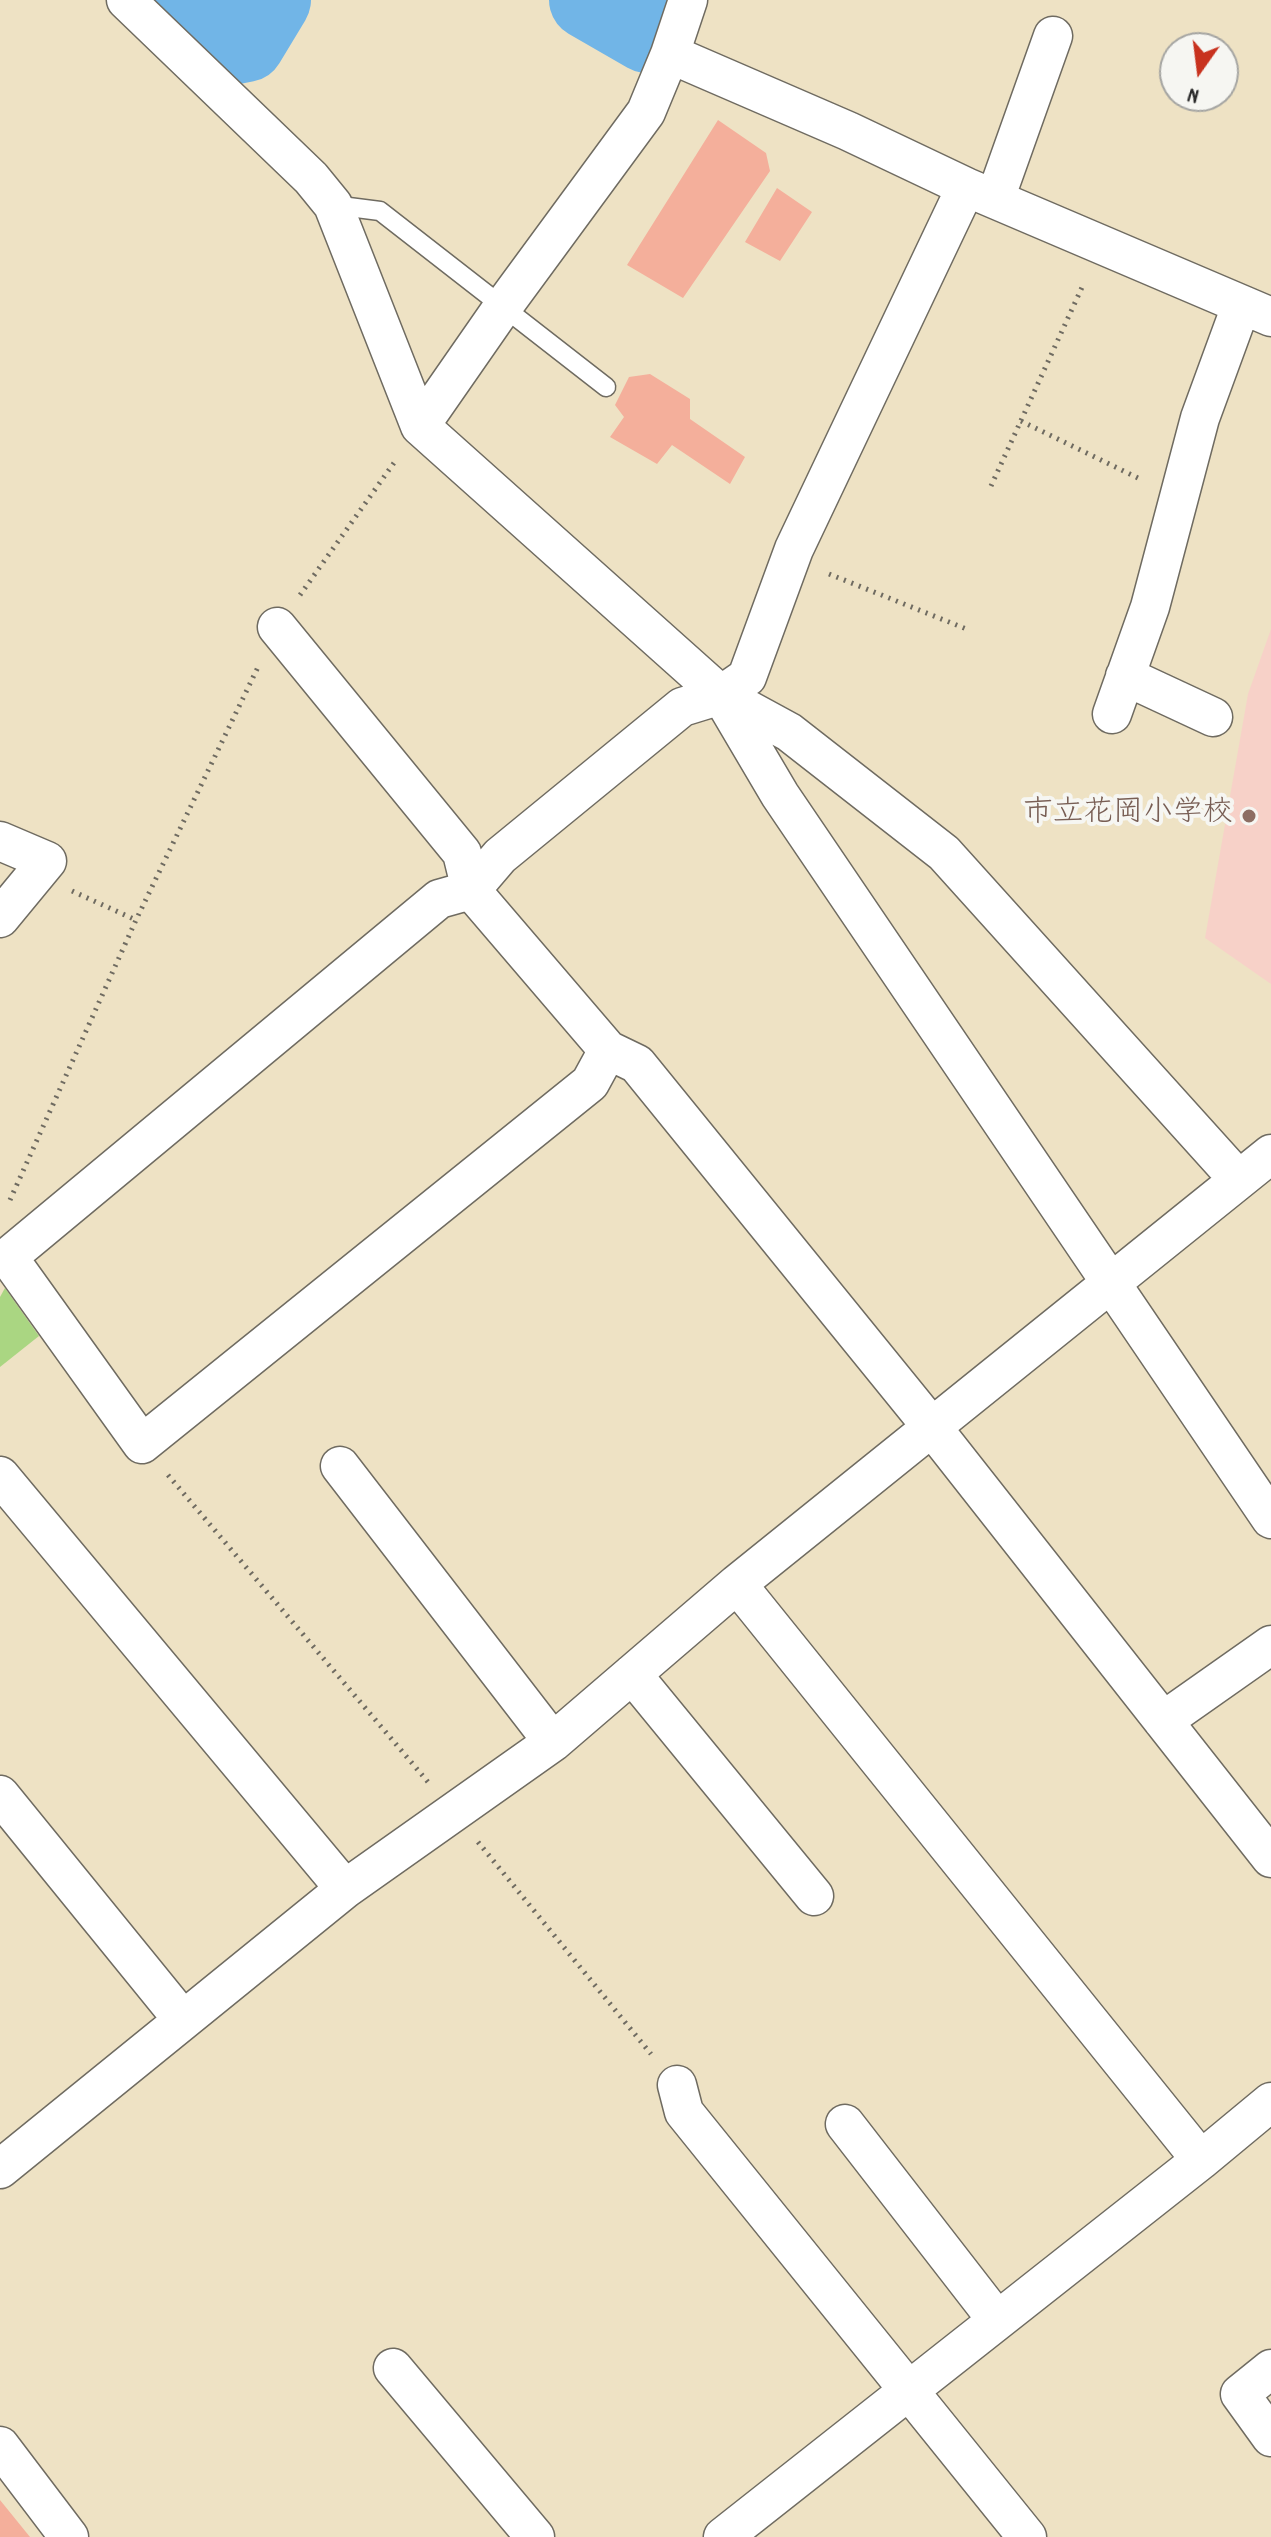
<!DOCTYPE html>
<html>
<head>
<meta charset="utf-8">
<style>
	body { margin:0 }
	#map { position:relative; width:1271px; height:2537px; overflow:hidden; background:#eee2c4; font-family:Dekko,sans-serif }
	canvas { display:block }
	.north { position:absolute; left:1159px; top:32px; width:80px; height:80px; box-sizing:border-box; background:#f6f6f2; border:2px solid #a5a5a2; border-radius:50%; rotate:194deg; font-size:22px; font-weight:700; line-height:32px; text-align:center; color:#2b2b2b }
	.north::after { content:''; display:block; margin:auto; width:28px; height:36px; background:#c8321e; clip-path:polygon(50% 0,100% 100%,50% 72%,0 100%) }
</style>
</head>
<body>
<div id="map">
<canvas width="1271" height="2537"></canvas>
<div class="north">N</div>
</div>
<script>
const context = document.querySelector('canvas').getContext('2d');
context.lineJoin = 'round';
function paint(path, color) { context.fillStyle = color; context.fill(path, 'evenodd'); }
function trace(path, color, width, dash) { context.strokeStyle = color; context.lineWidth = width; context.lineCap = dash ? 'butt' : 'round'; context.setLineDash(dash || []); context.stroke(path); }
function write(font, color, halo, rows, align = 'center') {
  context.font = font + ' Dekko,"Klee One",sans-serif'; context.lineWidth = 8; context.setLineDash([]); context.textBaseline = 'middle'; context.strokeStyle = halo; context.fillStyle = color; for (const [text, x, y, turn = 0] of rows) {
    context.save(); context.translate(x, y); context.rotate((+turn || 0) * Math.PI / 180); context.textAlign = isNaN(turn) ? turn : align; if (halo) context.strokeText(text, 0, 0); context.fillText(text, 0, 0); context.restore();
  }
}
paint(new Path2D(`
	M1271 629V984L1205 938 1248 694Z`), '#f7d1c8');
paint(new Path2D(`
	M5 1288 39 1336 0 1367V1297Z`), '#aad682');
trace(new Path2D(`
	M178 0 231 46 246 43 272 0
	M588 0 647 34`), '#71b5e7', 78);
paint(new Path2D(`
	M718 120 766 153 770 171 683 298 627 265Z
	M777 188 812 212 780 261 745 242Z
	M650 374 690 399V419L745 457 730 484 672 445 657 464 610 437 624 417 615 405 629 377Z
	M0 2500 30 2537H0Z`), '#f4af9b');
const lane = new Path2D(`
	M333 205 380 211 606 387`);
const street = new Path2D(`
	M126 0 311 178 333 205 420 426 721 695 780 795 1271 1519
	M670 54 848 131 966 187 1271 317
	M966 187 794 549 747 677 721 695 682 707 500 856 471 890 608 1050 637 1064 931 1426 1271 1858
	M995 199 1053 36
	M420 426 502 308 646 112 670 54 688 0
	M277 627 462 853 471 890 439 899 8 1257 142 1444 590 1083 608 1050
	M1125 676 1213 717
	M721 695 789 732 944 853 1238 1179
	M1112 714 1150 607 1200 418 1241 306
	M0 841 47 861 0 918
	M340 1466 553 1742
	M0 1476 345 1889
	M737 1584 1201 2160
	M632 1674 814 1896
	M1163 1721 1271 1645
	M0 1795 183 2020
	M677 2085 684 2112 1027 2537
	M845 2124 997 2320
	M0 2169 345 1889 553 1742 737 1584 1271 1154
	M393 2368 535 2537
	M1271 2369 1240 2394 1271 2437
	M0 2446 69 2537
	M723 2537 1201 2160 1271 2102`);
trace(lane, '#6f6b61', 21);
trace(street, '#6f6b61', 41);
trace(new Path2D(`
	M1021 421 1142 480
	M991 486 1084 283
	M829 574 969 630
	M300 595 396 460
	M72 891 136 920
	M10 1200 136 920 259 665
	M168 1475 428 1782
	M478 1842 651 2054`), '#6f6b61', 5, [2, 6]);
trace(lane, '#fff', 18);
trace(street, '#fff', 38);
for (const [x, y, r, color] of [
	[1249,816,8,"#8d6e63"]
]) { const dot = new Path2D(); dot.arc(x, y, r, 0, 2 * Math.PI); context.fillStyle = color; context.fill(dot); trace(dot, '#f6f6f2', 3); }
write('30px', '#785e54', '#f6f6f2', [
	["市立花岡小学校",1233,816]
], 'right');
</script>
</body>
</html>
